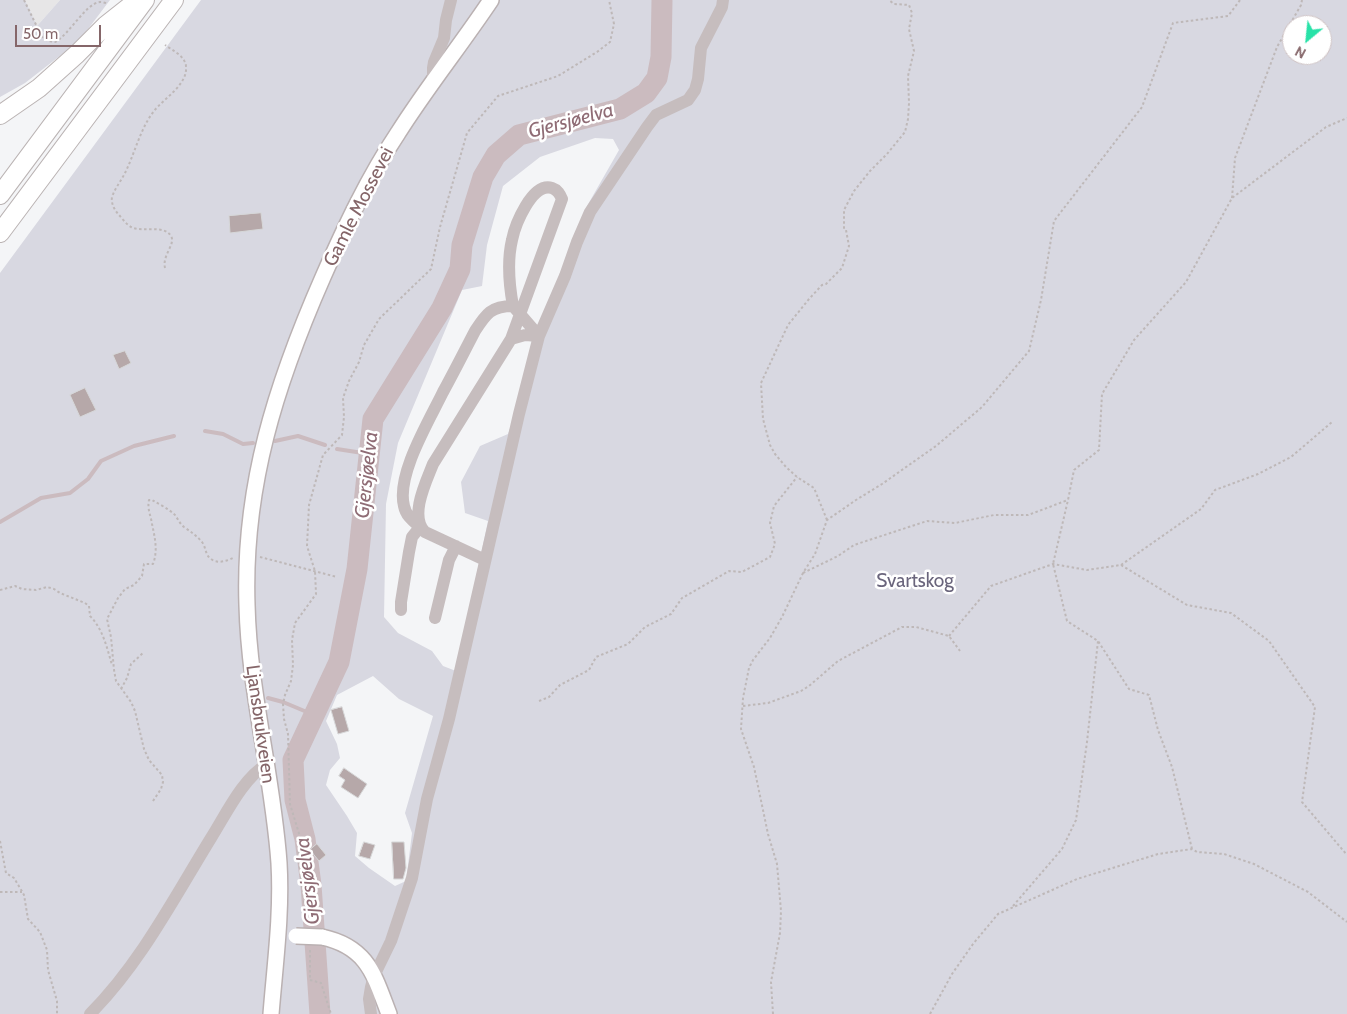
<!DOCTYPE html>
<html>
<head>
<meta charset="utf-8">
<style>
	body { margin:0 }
	#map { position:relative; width:1347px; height:1014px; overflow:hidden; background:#f4f5f7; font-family:Cabin,sans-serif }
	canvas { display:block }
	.north { position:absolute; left:1282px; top:15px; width:50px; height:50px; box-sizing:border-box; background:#fff; border:1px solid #cec2c3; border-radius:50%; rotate:208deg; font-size:14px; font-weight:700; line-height:20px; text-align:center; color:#856669 }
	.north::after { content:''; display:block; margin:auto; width:18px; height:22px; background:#28e2a8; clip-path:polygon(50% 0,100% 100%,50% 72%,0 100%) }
	.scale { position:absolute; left:15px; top:25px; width:86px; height:22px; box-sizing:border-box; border:2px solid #856669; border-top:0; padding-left:6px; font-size:15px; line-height:18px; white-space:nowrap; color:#856669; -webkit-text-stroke:4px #fff; paint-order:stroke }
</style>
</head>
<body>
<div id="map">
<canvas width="1347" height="1014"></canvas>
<div class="north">N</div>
<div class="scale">50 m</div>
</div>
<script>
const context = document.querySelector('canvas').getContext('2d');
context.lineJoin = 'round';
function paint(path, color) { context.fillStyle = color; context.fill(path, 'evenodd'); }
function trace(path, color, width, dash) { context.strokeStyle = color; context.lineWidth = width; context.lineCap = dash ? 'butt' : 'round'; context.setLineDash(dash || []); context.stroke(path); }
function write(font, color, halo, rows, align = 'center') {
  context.font = font + ' Cabin,sans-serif'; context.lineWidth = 5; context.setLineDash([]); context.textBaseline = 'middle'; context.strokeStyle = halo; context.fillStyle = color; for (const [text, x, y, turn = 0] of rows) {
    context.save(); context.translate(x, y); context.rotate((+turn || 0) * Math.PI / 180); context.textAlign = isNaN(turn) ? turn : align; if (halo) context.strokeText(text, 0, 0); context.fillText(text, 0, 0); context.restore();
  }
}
paint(new Path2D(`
	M25 0H60L37 26Z`), '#e7e6e7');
paint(new Path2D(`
	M0 0H25L37 26 60 0H110L79 41 25 83 0 97Z
	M201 0H1347V1014H0V273ZM1292 25H1322V55H1292ZM595 138 613 139 619 150 587 206 508 434 480 446 461 482 465 513 488 521 456 671 443 666 432 651 398 633 384 617 386 504 398 443 462 290 482 286 487 245 503 186 540 157ZM373 676 399 699 433 716 405 813 412 833 406 881 395 886 369 868 355 856 357 833 347 816 326 785 330 770 340 758 337 744 326 721 337 695Z`), '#d8d8e1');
trace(new Path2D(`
	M205 431 223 434 243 444 253 443
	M275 441 298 436 325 445
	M337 449 369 454
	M0 522 41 498 70 493 88 479 101 461 134 446 174 436
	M268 698 283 702 314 715`), '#cbbbbf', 4);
trace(new Path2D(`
	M320 1014 311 885 305 839 295 800 293 760 339 662 357 569 373 419 442 308 460 269 462 245 483 177 496 155 519 135 620 109 646 93 657 78 661 57 662 0`), '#cbbbbf', 21);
const building = new Path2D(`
	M261 213 263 229 230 233 229 216Z
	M125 351 131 363 119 369 113 355Z
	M85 388 96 410 80 417 70 395Z
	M342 707 349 731 338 734 331 710Z
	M344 768 367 784 358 798 341 787 345 780 339 776Z
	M364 842 375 845 370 859 359 856Z
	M392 842H404L406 868 403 879H394Z
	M317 844 326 855 319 861 310 850Z`);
paint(building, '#b6a8a9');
trace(building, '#d6d7d8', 1);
const major = new Path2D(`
	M322 937C368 947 374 975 389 1014
	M271 1014C275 964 282 913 279 863 273 776 249 692 247 605 243 487 276 384 323 277 345 227 368 178 398 133 427 87 461 45 491 0`);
const highway = new Path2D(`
	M0 115 39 88 77 54 106 25 134 3
	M0 195 145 0
	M0 233 174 0`);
trace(major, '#bab1b2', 18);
trace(highway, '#bab3b3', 20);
trace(new Path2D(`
	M24 0 42 37 48 41 55 42C69 35 86 3 100 2 103 2 106 3 108 4
	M1232 198 1235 158 1277 47 1301 5 1302 0
	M165 268C162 255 176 244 171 236 164 224 142 233 131 227 126 224 122 218 118 214 114 209 111 203 112 197 115 188 121 181 125 173 135 153 140 129 154 111 164 98 188 85 186 66 185 56 172 50 165 45
	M827 520 814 488 797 477 786 467 775 454 770 445 763 419 761 383 788 325 809 299 822 285 826 284 842 268 849 246 846 230 844 229V210L854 191 870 171 887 154 905 132 908 119 909 103 908 76 914 51 909 29 912 13 909 5 894 4 889 0
	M260 557 337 577
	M1121 565 1187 605 1231 613 1269 641 1315 707 1302 802 1347 855
	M803 573 838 556 854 545 927 521 955 523 994 515H1028L1068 500
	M0 590 15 586 22 589 36 590 47 587 54 589 60 593 85 603 89 606 90 616C103 629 107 648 112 665
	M949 636 991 586 1053 564 1087 570 1121 565 1201 509 1215 490 1258 474 1291 457 1332 422
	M121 689 127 678 131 664 143 653
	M539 701 549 697 560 685 589 670 596 657 628 644 645 627 671 614 682 598 729 571 742 572 770 557 775 544 770 523 774 506 797 477
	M743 706 768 703 801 691 809 686 838 661 902 627H916L949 636 960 651
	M153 801 161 789 163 782 162 775 149 760 144 749 135 711 131 702 116 681 114 670 111 637 107 619 118 598 125 589 134 585 142 576 144 564H153C158 551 155 538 152 524 151 516 147 509 149 500H152C159 504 169 509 175 515 178 519 180 524 184 527 191 532 197 536 202 542 206 547 205 555 211 559 217 564 227 561 233 558
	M0 841 6 873 14 878 20 888 24 895 28 919 40 932 47 950 48 970 57 1001V1014
	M1192 849 1172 767 1158 730 1149 695 1129 689 1098 641 1067 621 1053 564 1068 500 1074 470 1099 450 1102 394 1134 340 1186 282 1232 198 1326 127 1347 118
	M0 892H22
	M1013 906 1062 849 1076 820 1087 742 1098 641
	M307 923 298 855 301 840 290 804 288 734 284 719 283 704 285 695 291 681 293 665 292 640 295 623 316 594 315 571 307 546 309 505 323 455 342 435 344 417 343 398 349 381 359 362 364 345 379 319 431 269 440 227 467 133 498 96 558 76 597 52 610 42 614 24 609 0
	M310 950V980L321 983 331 1014
	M773 1014 771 982 780 933 781 911 777 864 768 834 754 767 741 729 743 698 749 668 753 660 770 638 782 617 803 573 815 554 827 520 856 500 882 484 936 446 982 407 1029 351 1041 300 1054 221 1142 107 1173 23 1228 16 1240 0
	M930 1014 952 974 973 944 998 914 1077 879 1158 854 1192 849 1197 852 1224 854 1254 864 1308 892 1347 922`), '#beb8b8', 2, [2.5, 2.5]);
trace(new Path2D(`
	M433 81V68L434 62 444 38 446 20 451 0
	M511 339 562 199C560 194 558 190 552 188 532 182 515 225 512 240 507 261 509 284 513 306
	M485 560 425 532C409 516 426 482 433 464L511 339 525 335 539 336
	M401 610V602L409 552 412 537 420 527C413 521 406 516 404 506 396 475 429 421 443 392 454 372 464 352 475 331 486 314 491 306 513 306L539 336
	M435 618 449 560 456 546
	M90 1014C140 964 174 898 211 838 225 816 243 778 266 765
	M371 1014 369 999 371 987 374 976 391 941 412 878 427 799 449 719 519 414 539 336 565 276 577 242 590 212 647 127 656 115 688 100 695 90 698 79 701 48 722 7 723 0`), '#c6bdbe', 12);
trace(major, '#fff', 15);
trace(highway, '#fff', 18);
const majorBridge = new Path2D(`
	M296 936 322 937`);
trace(majorBridge, '#bab1b2', 18, []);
trace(majorBridge, '#fff', 15);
write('19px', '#856669', '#fff', [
	["Gamle Mossevei",359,207,-63],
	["Ljansbrukveien",260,724,82]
]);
write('19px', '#6a657c', '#fff', [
	["Svartskog",915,581]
]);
write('italic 20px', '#8f6c75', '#fff', [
	["Gjersjøelva",571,121,-15],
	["Gjersjøelva",367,475,-84],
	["Gjersjøelva",308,881,-97]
]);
</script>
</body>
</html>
